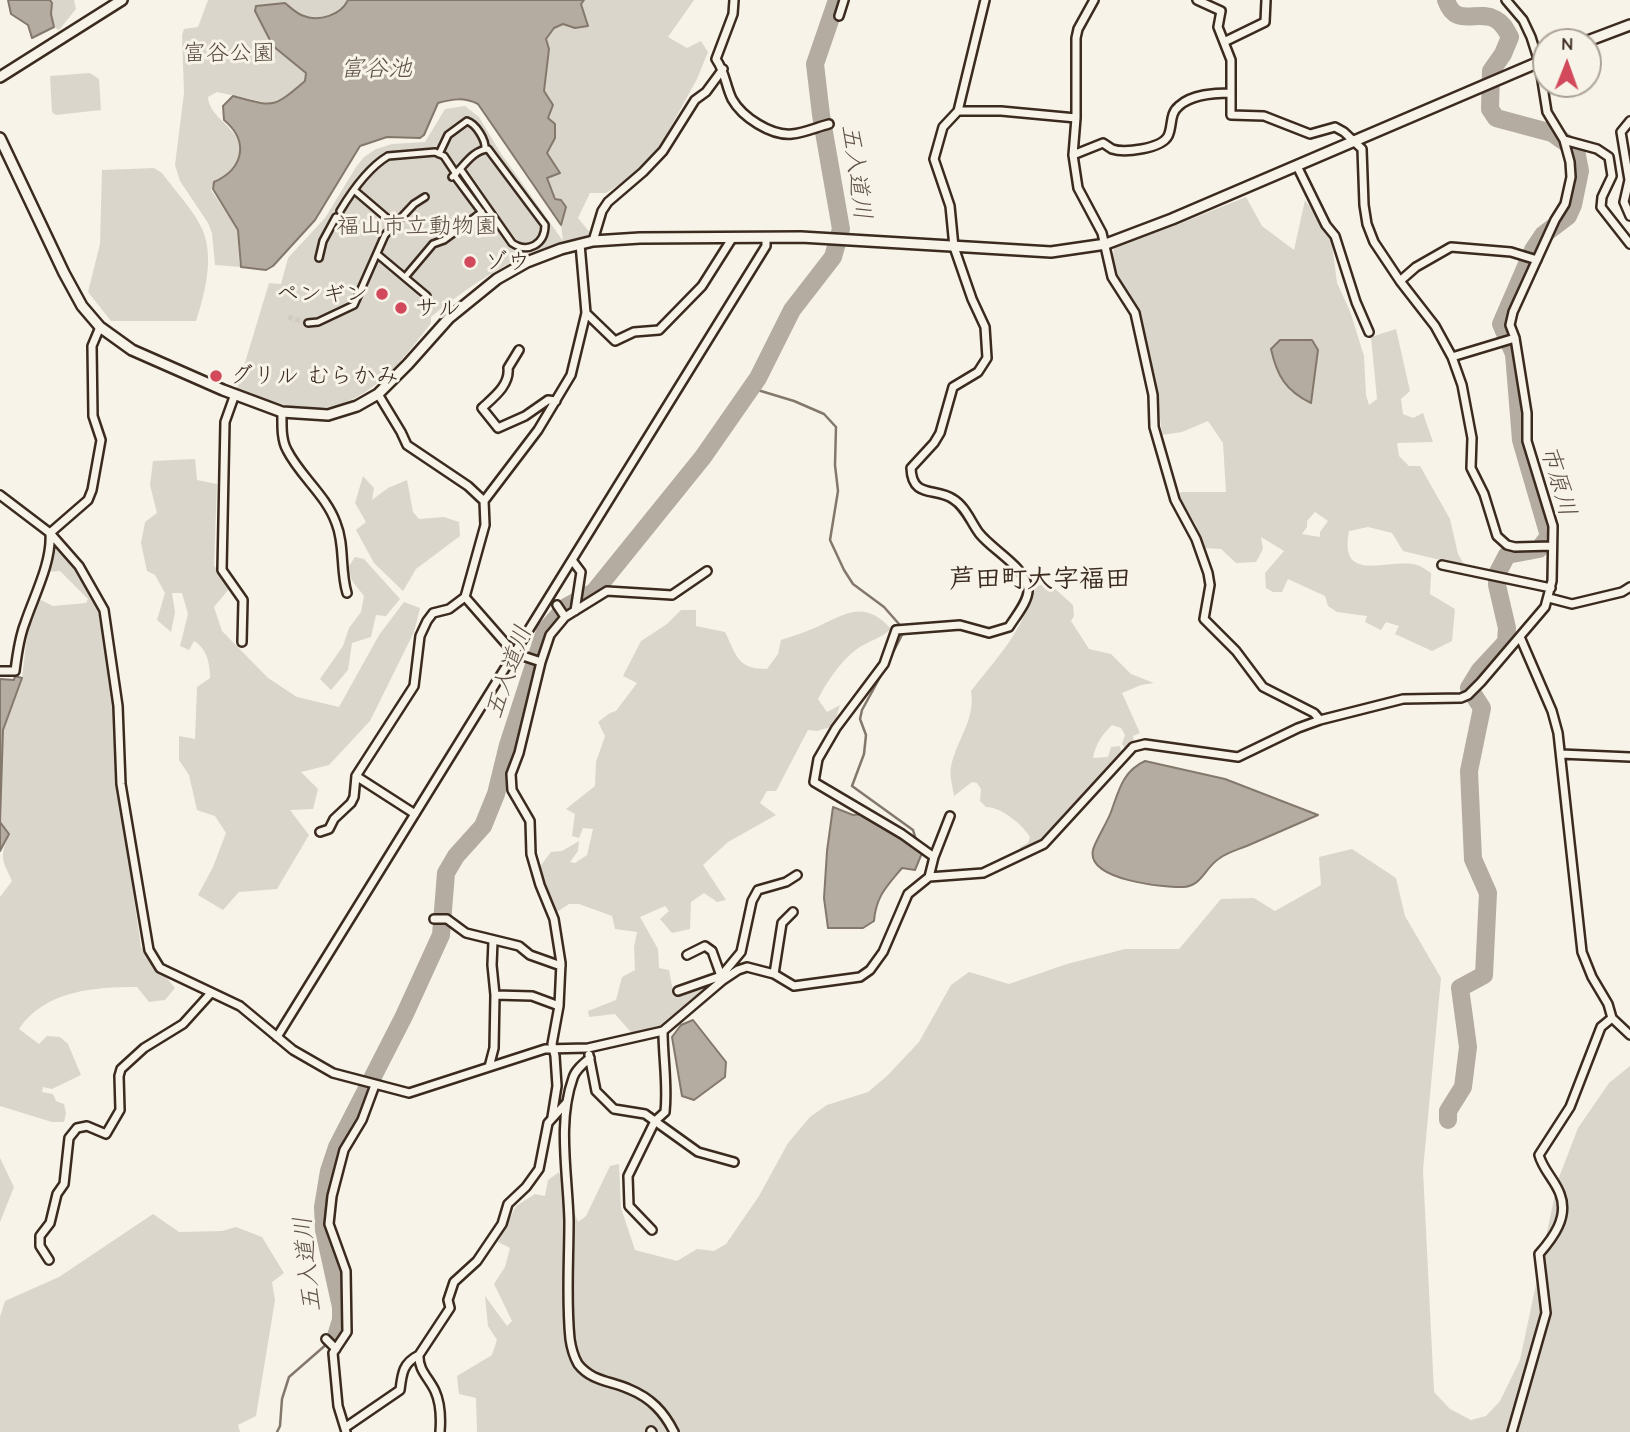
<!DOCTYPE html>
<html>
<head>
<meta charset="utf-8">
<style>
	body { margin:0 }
	#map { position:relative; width:1630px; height:1432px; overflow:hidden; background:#f7f3e8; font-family:"Comic Neue",sans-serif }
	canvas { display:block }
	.north { position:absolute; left:1532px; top:28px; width:70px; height:70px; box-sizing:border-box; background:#f7f3e8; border:2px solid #aca397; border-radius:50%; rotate:1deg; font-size:19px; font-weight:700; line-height:28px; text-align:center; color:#3b2a1e }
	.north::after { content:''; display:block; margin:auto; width:24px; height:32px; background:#d1495b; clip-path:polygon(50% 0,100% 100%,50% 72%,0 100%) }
</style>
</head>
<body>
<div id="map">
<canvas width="1630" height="1432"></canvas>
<div class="north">N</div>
</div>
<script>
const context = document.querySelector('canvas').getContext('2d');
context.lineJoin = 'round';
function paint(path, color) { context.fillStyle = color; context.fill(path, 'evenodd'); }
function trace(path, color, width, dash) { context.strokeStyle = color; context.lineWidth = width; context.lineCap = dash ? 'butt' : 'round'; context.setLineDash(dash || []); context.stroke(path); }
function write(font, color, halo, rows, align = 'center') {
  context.font = font + ' "Comic Neue","Klee One",sans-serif'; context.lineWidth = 6; context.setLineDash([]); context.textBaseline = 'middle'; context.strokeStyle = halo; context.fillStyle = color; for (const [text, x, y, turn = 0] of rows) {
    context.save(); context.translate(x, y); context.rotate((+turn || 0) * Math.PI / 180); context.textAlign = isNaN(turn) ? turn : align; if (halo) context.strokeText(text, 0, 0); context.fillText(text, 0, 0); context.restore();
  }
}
paint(new Path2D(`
	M50 0H74L76 9 59 30 54 27 51 14 52 3Z
	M208 0H348C341 15 319 22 304 16 297 14 291 8 285 4L255 11 273 46 306 73 305 81 279 103 272 104 217 92 208 97C209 121 249 130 238 160 233 172 225 176 214 182L211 190 238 230 239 262 241 267 215 265 212 233 208 223 180 181 175 165 184 93 182 35 184 29 198 27Z
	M584 0H694L668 37 687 48 701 41 708 52 697 79 664 139 641 171 606 193H590L578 218 591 234C570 241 549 245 528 254 493 270 460 293 431 317V323C395 371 356 420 289 406 272 402 254 394 237 389L269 283 281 284 288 258 325 218 356 167 364 157 376 149 392 144 425 142 445 109 465 106 479 117 500 152 563 241 561 225 566 207C556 199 548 191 547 178L559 173 556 165 547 153 552 146 548 118 550 110 544 92 549 49 545 39 554 28 563 24 575 28 585 17 581 4Z
	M90 73 99 79 101 110 56 115 52 112 50 76Z
	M154 168 162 173C175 191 194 210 203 231 214 258 205 294 196 321H111L88 292 100 244 102 170Z
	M1246 197 1262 226 1294 250 1305 200 1331 236 1337 283 1350 311 1364 356 1366 395 1369 405 1377 399 1371 337 1396 329 1410 391 1401 399 1403 414 1413 418 1423 413 1433 442 1397 443 1399 456 1409 466H1420L1450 519 1458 554 1465 566 1403 551 1392 533 1368 527 1349 531C1338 586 1390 557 1417 565 1422 566 1427 571 1431 573L1430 594 1455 609 1452 641 1432 651 1395 634 1399 626 1386 622 1381 630 1365 622 1367 616 1337 612 1328 606 1325 596 1288 579 1282 592H1273L1266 588 1265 573 1284 551 1261 537 1263 549 1256 562 1236 563 1221 549 1203 548 1196 525 1178 495 1181 492H1226L1223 443 1208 421 1182 432 1162 435 1158 400 1137 311 1112 267 1114 247 1169 228ZM1312 340 1318 350 1311 402ZM1315 512 1328 521 1320 532V537L1302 534 1307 527V521Z
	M195 459 197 480 217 484 214 565 229 589 214 607 222 631 268 678 297 697 339 707 379 635 404 602 420 608 414 632 370 721 329 765 301 772 318 789 313 809 290 810 309 835 277 889 239 892 223 910 198 895 213 867 226 833 215 816 197 810 189 775 179 760V736L195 739 197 687 210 678C210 663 207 649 194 641L189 650 180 646 188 614 182 593H172L175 612 171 632 157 620 165 593 155 575 147 571 141 543 145 522 157 513 150 485 153 461Z
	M363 476 374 488 372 500 388 488 407 480 413 512 419 519 444 517 459 522 460 536 416 569 403 591 374 563 356 530 366 522 355 503Z
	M55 549 68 557 80 573 100 611 114 708 118 787 141 947 175 988 165 1000 149 1002 137 987C95 987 45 990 19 1029L39 1044 47 1036 60 1037 68 1044 81 1075 52 1089 43 1087 42 1092 53 1094 56 1101 64 1104 66 1113 64 1122H52L0 1106V897L12 881C1 857 0 858 9 834L0 822 3 730 22 678 28 627 37 598 53 606 86 603 88 599 60 571 46 572Z
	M355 557 364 559 400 599 386 616 376 615 371 637 352 643 348 670 331 690 320 679 343 646 349 628 361 612 364 596 353 582 347 569Z
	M1044 584 1054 588 1073 605 1074 616 1071 621 1089 649 1111 654 1131 674 1154 683 1141 685 1122 693 1140 733 1133 736 1134 743 1125 748 1122 744 1125 735 1121 728 1112 725C1102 735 1096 743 1093 758L1108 757 1111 747 1120 746 1121 751C1094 789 1062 827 1022 852L1020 847 1028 843 1030 837C1022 824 1001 807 986 807L980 801 981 789 977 783 972 782 954 796C953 787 949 776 951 767 956 740 976 720 971 691 996 659 1026 628 1033 587Z
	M681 610H696V626L725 632C737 656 737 669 767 669L778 654 781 640C793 636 806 632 817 627 847 613 865 600 891 629 880 639 868 641 857 649 841 661 827 681 818 699L827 712 840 705 834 726 817 731 808 730 776 791H767L760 803 776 815 728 842 703 865 726 900 717 902 704 893 691 902 690 929 672 933 660 919 669 911 665 906 640 917 658 949 659 968 669 970 672 986 677 996 709 984 652 1033 635 1037 615 1014 589 1017 588 1011 616 1000 622 977 635 970 634 947 637 932 615 929 612 916 579 904H569L554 914 538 869 551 852 562 851 579 841 578 851 570 862 575 863 587 855 593 829 583 828 579 838 572 836 575 814 566 809 595 786 596 762 605 736 598 722 610 713 616 711 637 683 623 676 641 641 667 624Z
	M1352 849 1396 878 1405 916 1441 978 1423 1170 1434 1392 1450 1409 1471 1420 1486 1416 1500 1401 1520 1360 1558 1180 1578 1128 1609 1083 1630 1066V1432H477L476 1398 459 1394 457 1376 492 1355 497 1340 488 1326 485 1296 507 1326 512 1321 494 1284 505 1267 510 1248 498 1242 516 1206 535 1194 545 1196 548 1180 559 1172 578 1222 586 1216 610 1166 619 1164 621 1208 635 1250 677 1261 697 1249 714 1251 726 1244 759 1196 788 1143 810 1117 827 1105 868 1092 887 1076 919 1042 951 985 969 972 1009 984 1067 964 1125 949H1179L1221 899 1254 898 1275 911 1321 885 1319 857Z
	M0 1158 14 1187 0 1222Z
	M153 1214 179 1232 222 1231 236 1227 262 1237 284 1273 272 1282 275 1300 256 1416 238 1425 240 1432H0V1317L5 1301 59 1277Z`), '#dbd6cb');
const water = new Path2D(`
	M8 0H50L52 3 51 14 54 27 32 38 28 25 11 14Z
	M348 0H584L581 4 588 26 575 28 563 24 554 28 546 39 549 49 544 91 553 105 548 118 555 124V138L547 153 560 173 547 178 555 199 561 200 566 207 561 225 478 104C464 97 453 99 438 103L424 135 420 138 387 137 360 146 315 220 273 266 266 270 241 267 238 230 213 189 214 182C243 169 250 142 224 120L223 106 233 96C275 107 272 109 305 81L306 73 273 46 255 11 256 6 285 3C291 8 297 14 304 16 319 22 341 15 348 0Z
	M1280 340H1312L1318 350 1311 403C1286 391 1277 376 1271 349Z
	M15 676 22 678 3 730 0 822 9 834 0 851V679L14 680Z
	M1145 761 1225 779 1318 815C1295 825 1272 835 1249 845 1240 849 1228 852 1220 858 1205 867 1203 885 1184 887 1165 888 1086 880 1093 850 1095 841 1107 823 1111 812 1119 790 1123 771 1145 761Z
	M833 807 853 815 862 814 922 853 915 870 902 868C887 886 876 896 874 921L863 928H828L824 898 827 851Z
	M693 1020 726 1062 725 1077 694 1100 682 1096 672 1037 681 1025Z`);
paint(water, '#b4aca0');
trace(water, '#84786c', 2);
trace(new Path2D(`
	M751 388 794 401 824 414 836 427 835 465 838 491 830 540 844 570 853 584 884 607 899 624 903 633 888 662
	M885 668 862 710 860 719 866 735 864 754 852 786 913 830 917 843
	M277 1432 280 1426 282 1399 289 1377 336 1336`), '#84786c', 2.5);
trace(new Path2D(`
	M1446 0C1456 29 1477 9 1495 19 1503 23 1506 30 1510 37L1503 54 1491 71 1490 109 1496 118 1552 133 1576 150 1580 171 1573 205 1568 216 1543 235 1533 250 1501 324 1514 354 1521 440 1549 536 1539 549 1507 555 1497 574V585L1507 628 1506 642 1480 670 1469 688 1482 708 1469 771 1473 859 1488 893 1484 975 1460 988 1468 1047 1463 1087 1448 1111V1120
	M336 1336 341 1320V1307L324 1230 323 1207 329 1171 337 1147 404 1016 441 935 446 873 456 856 483 826 496 794 508 745 545 631 566 607 594 592 703 457 758 378 792 310 833 257 841 229 821 115 815 64 837 0`), '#b4aca0', 18);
trace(new Path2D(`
	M288 317 308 323`), '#d1cbc0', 5, [5, 2.5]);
const pedestrian = new Path2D(`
	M439 154 448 135 467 121C476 124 486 140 485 149
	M454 175 486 218H489
	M452 177C463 168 472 150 488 149L545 225C545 244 528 254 512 243L461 170
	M354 190 395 225
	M340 211C352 191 368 168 388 156L435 152 444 156 456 174
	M377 254 427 296V302
	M319 258 323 241 336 217
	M406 276 433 244 444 240 482 212
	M308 323 318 322 354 305 385 235 414 204 425 197`);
const minor = new Path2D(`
	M734 0 733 14 716 59C726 74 725 84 732 99 742 117 771 136 792 134 804 133 817 127 829 124
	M1094 0 1078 29 1076 38V118L1073 155 1078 188 1102 233 1112 277 1135 313 1153 395 1154 427 1175 500 1196 539 1208 573 1210 585 1204 619 1236 651 1263 687 1314 713 1320 720
	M1197 0 1221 11 1218 27 1231 60V115L1264 116 1310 134 1335 127 1344 132 1362 149 1364 205 1367 224 1374 242 1400 281 1435 326 1452 357 1462 385 1472 438 1471 468 1484 494 1497 536 1507 545 1515 547 1552 546
	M839 16 844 0
	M1224 42 1265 22 1266 0
	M958 111H1001L1076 118
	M1630 121 1621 132 1629 180 1624 202 1630 216
	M1564 140 1597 149 1609 157 1612 176 1602 197 1601 207 1630 244
	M1073 155 1103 143C1106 145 1109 147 1112 149 1124 153 1161 149 1168 136 1173 126 1169 114 1179 106 1192 94 1215 93 1231 93
	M1297 166 1326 225 1335 236 1356 302 1369 332
	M593 241 602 211 608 202 643 172 663 151 695 100 706 92 723 69
	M1400 281 1416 267 1451 247 1511 252 1537 260
	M586 313 615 341 634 332 659 330 702 286 733 237
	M519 350 508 368C510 385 494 397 482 408L498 428 525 416 548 400 556 401
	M1452 357 1515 338
	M235 394 225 422 222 570 243 600 242 642
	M282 412C282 424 281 439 287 450 300 476 326 495 336 523 345 545 340 570 347 593
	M0 495 50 533 79 566 104 610 118 706 121 784 149 950 160 968 240 1006 293 1050 333 1073 409 1093 545 1049 588 1048 663 1031 723 980 738 970 747 967 774 974 794 986 860 977 870 970 883 952 908 894 929 877 983 873 1044 844 1133 747 1145 744 1238 757 1298 728 1320 720 1403 699 1461 698 1468 695 1481 682 1545 607 1552 581 1553 526 1527 441V413L1515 338 1510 325 1513 312 1555 220 1565 204 1571 177 1570 162 1564 140 1547 112 1539 62 1531 37 1523 20 1506 0
	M484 501 538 430 571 375 586 313 580 244
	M50 533 88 500 92 490 101 440 93 416 92 346 100 327
	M572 560 581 572 575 611
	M1442 565 1551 588
	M465 597 514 653 541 662
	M1549 598 1572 604 1622 592 1630 587
	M557 605 565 617
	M0 671H15C17 655 19 638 25 623 34 596 52 562 50 534
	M1561 754 1630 757
	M356 776 415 814
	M320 832 329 829 334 819 351 803 354 797 356 776 414 686 420 636 427 621 433 613 449 609 465 597 485 525 484 501 468 486 407 445 401 432 378 394
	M934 857 902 834 814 782 818 759 836 728 884 664 896 630 960 625 989 633 1009 627C1015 617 1029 601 1028 589 1026 567 992 550 979 533 971 522 965 506 953 499 936 487 912 499 911 468L934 443 940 433 953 387 978 372 987 358 985 327 972 299 954 247 950 206 934 159 943 127 958 111 985 0
	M929 877 934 857 950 816
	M434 919H447L466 933 519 946 530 955 561 966
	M774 974 782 923 793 912
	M723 980 721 976 741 952 752 901 758 890 786 882 797 875
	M678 991 721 976 712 951 705 946 687 955
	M495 995 532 996 559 1006
	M1612 1018 1630 1035
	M277 1037 766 246V237
	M589 1055 596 1091 614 1109 645 1114 698 1152 734 1162
	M590 1058C584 1063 575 1070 573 1078 557 1123 568 1175 569 1221 569 1260 566 1300 570 1339 571 1346 574 1357 578 1364 591 1381 611 1381 629 1389 651 1398 664 1412 674 1432
	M489 1067 494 1048 495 995 492 965 493 941
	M552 1117 557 1086 555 1056 552 1044 559 1006 561 963 554 919 540 885 531 854 530 821 512 790 511 774 519 753 541 662 550 635 565 617 607 591 672 595 707 571
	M652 1230 629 1206 628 1176 655 1121 665 1112C668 1085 663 1058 663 1031
	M49 1260 40 1246V1236L50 1223 57 1194 64 1184 69 1138 77 1128 87 1126 106 1134 120 1110 119 1076 121 1069 144 1048 183 1024 211 993
	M326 1339 336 1349
	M346 1427 400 1390C402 1373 403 1363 419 1355
	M651 1431 652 1432
	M346 1432 338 1406 333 1353 347 1332 346 1271 329 1224 332 1196 344 1150 362 1120 375 1085
	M440 1432C441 1419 441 1404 435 1391 429 1378 418 1370 419 1355L450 1308 448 1300 454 1282 477 1261 502 1224 508 1204 526 1187 539 1169 548 1123 567 1102
	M1512 1432 1546 1313 1539 1254C1553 1238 1569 1217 1560 1194 1555 1180 1543 1170 1539 1155L1570 1107 1601 1027 1612 1018 1608 1004 1592 977 1582 952 1558 733 1552 711 1520 637`);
const tertiary = new Path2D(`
	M1585 42 1630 25
	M0 77 122 0
	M0 138 64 273 82 306 100 327 132 350 223 390 282 412 328 415 357 406 378 394 408 364 449 318 497 279 527 262 561 249 593 241 640 238 801 237 1051 252 1106 244 1172 219 1546 59`);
trace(pedestrian, '#3b2a1e', 10);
trace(minor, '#3b2a1e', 12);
trace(tertiary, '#3b2a1e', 14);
trace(pedestrian, '#f7f3e8', 5);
trace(minor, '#f7f3e8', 7);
trace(tertiary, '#f7f3e8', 9);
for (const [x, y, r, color] of [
	[470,262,7,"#d1495b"],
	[382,294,7,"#d1495b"],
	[401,308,7,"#d1495b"],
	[216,376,7,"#d1495b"]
]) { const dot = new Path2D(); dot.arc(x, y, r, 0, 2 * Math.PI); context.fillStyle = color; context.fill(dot); trace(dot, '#f7f3e8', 2.5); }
write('23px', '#5b4c41', '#f7f3e8', [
	["富谷公園",229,53],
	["福山市立動物園",417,226]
]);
write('23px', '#3b2a1e', '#f7f3e8', [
	["ゾウ",484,262],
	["ペンギン",368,294,"right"],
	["サル",415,308],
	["グリル むらかみ",230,376]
], 'left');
write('italic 24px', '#5f5145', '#f7f3e8', [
	["富谷池",376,69],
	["五入道川",856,172,82],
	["市原川",1558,481,74],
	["五入道川",509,672,-71],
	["五入道川",308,1264,-96]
]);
write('bold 26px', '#3b2a1e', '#f7f3e8', [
	["芦田町大字福田",1040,580]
]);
</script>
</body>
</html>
